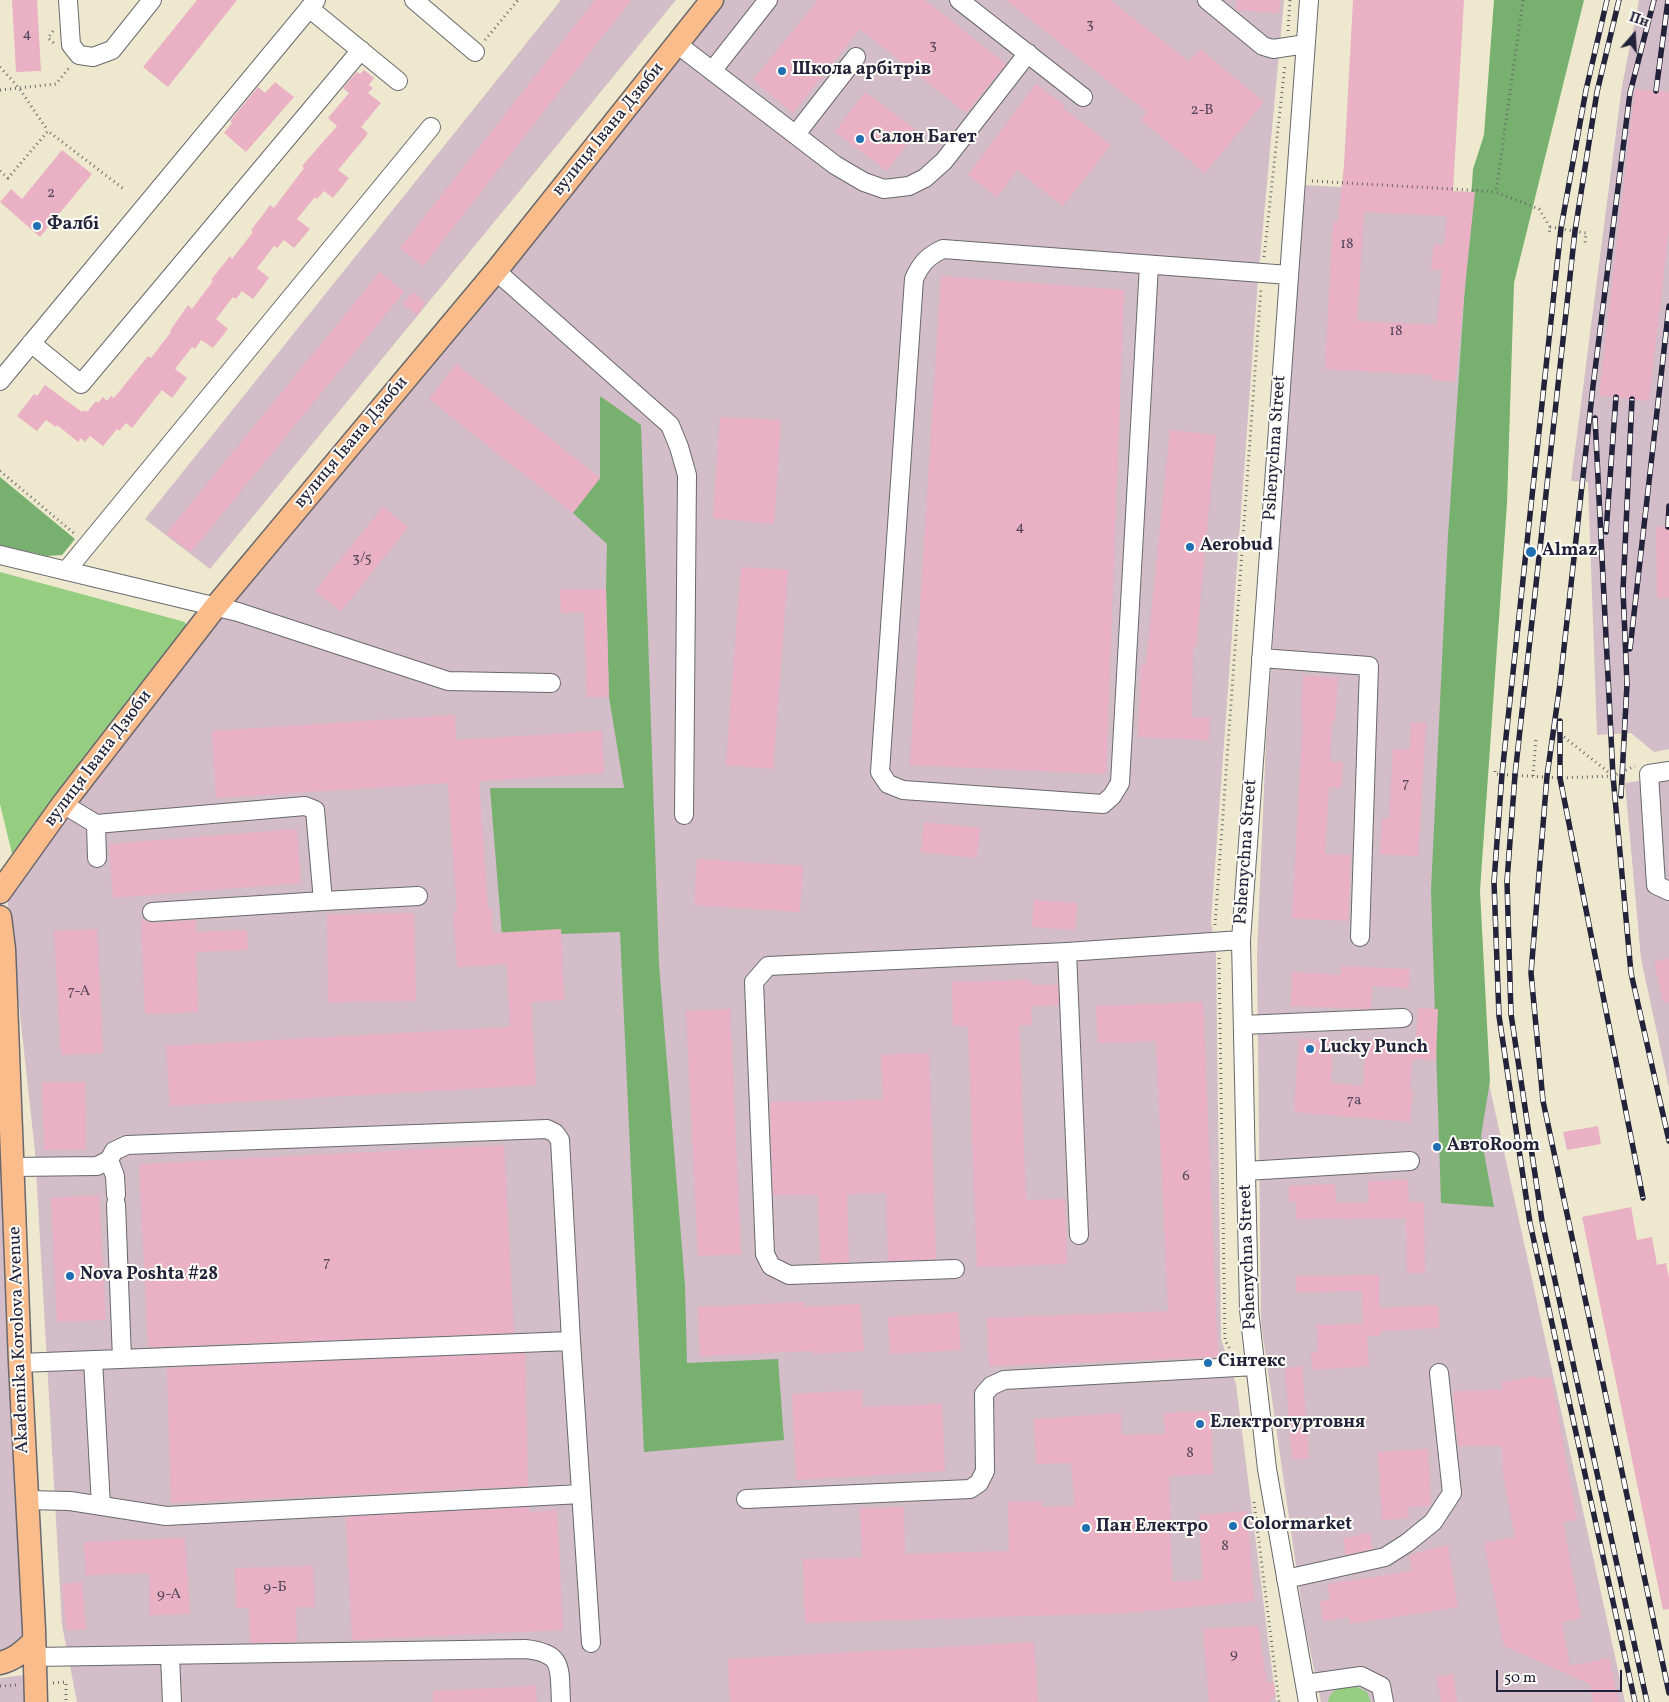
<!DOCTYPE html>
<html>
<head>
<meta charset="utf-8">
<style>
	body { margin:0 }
	#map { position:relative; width:1669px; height:1702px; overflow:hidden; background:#eee9ce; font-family:Vollkorn,serif }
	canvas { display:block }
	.north { position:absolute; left:1609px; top:10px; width:50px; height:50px; -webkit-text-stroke:4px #fdfcf7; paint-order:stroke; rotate:19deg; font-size:14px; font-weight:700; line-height:20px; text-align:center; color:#22223b }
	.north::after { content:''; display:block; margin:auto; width:18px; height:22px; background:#22223b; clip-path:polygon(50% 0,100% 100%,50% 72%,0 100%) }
	.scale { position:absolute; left:1496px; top:1670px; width:126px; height:22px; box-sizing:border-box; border:2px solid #22223b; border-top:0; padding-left:6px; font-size:15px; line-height:18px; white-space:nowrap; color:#22223b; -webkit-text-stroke:4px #fdfcf7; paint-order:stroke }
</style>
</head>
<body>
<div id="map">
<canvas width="1669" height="1702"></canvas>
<div class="north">Пн</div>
<div class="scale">50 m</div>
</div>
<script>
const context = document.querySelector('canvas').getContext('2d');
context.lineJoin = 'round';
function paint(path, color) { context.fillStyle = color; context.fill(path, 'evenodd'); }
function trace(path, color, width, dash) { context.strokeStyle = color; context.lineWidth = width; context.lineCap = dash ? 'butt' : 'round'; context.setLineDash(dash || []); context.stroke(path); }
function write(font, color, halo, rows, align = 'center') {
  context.font = font + ' Vollkorn,serif'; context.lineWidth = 4; context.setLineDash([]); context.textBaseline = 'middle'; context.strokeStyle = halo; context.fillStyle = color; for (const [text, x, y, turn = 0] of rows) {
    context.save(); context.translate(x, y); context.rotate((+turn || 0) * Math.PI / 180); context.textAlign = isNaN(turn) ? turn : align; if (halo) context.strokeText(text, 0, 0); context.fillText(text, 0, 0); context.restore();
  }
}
paint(new Path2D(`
	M561 0H676L210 569 145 519Z
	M723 0H1284L1258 280 1211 921 1216 955 1221 1339 1236 1384 1276 1702H77L62 1625 35 1152 7 895 227 606Z
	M1639 0H1669V749L1654 752 1631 733 1597 735 1588 482 1571 481 1622 86Z
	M1304 185 1488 195 1473 714 1479 1038 1625 1702H1321L1304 1622 1261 1323 1257 953 1266 741Z
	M1669 777V1088L1641 959 1625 783Z
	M0 1116 24 1634 20 1642 0 1654Z
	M24 1675 29 1678 33 1702H0V1678Z`), '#d2bdc8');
paint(new Path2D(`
	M0 572 185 622 188 631 13 858 0 804Z
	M1354 1685 1367 1692 1371 1702H1328C1331 1688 1341 1687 1354 1685Z`), '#95ce81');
paint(new Path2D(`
	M1494 0H1584L1514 283 1507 504 1480 891 1490 1081 1481 1136 1494 1207 1441 1203 1431 890 1448 535 1473 169 1484 135Z
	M600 396 641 425 659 964 685 1285 687 1363 778 1359 784 1440 644 1452 620 932 502 936 490 788H624L609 697 606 589 607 544 573 513 600 478Z
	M0 477 75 539 62 555 47 556 0 545Z`), '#78b16f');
paint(new Path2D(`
	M12 0H37L41 71 16 72Z
	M197 0H237L168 87 143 67Z
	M595 0H631L423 266 400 248Z
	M818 0H925L1006 64 966 113 860 29 793 113 753 80Z
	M1006 0H1110L1189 62 1200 49 1264 102 1205 173 1141 120 1147 112Z
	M1237 0H1280L1279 13 1236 10Z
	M1353 0H1464L1453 191 1475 192 1455 382 1431 379 1432 375 1325 369 1333 222H1338L1344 165ZM1364 212 1447 216 1444 246 1434 244 1431 269 1442 270 1437 325 1357 321Z
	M364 70 374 78 369 85 373 88 368 93 381 103 361 127 368 133 364 139 338 170 349 178 333 198 324 191 317 199 315 197 297 219 310 229 294 248 284 240 277 248 274 246 257 268 269 278 253 299 242 291 236 299 233 297 216 319 228 329 213 348 201 340 195 349 192 347 175 369 187 378 172 398 162 390 132 428 126 423 119 431 117 429 103 446 90 436 85 442 81 438 78 442 57 425 56 427 46 420 37 431 17 416 34 394 37 396 45 385 82 412 84 410 87 412 96 401 98 403 103 397 107 401 111 396 114 398 148 356 151 358 171 332 170 331 188 305 192 309 213 281 211 280 230 256 232 259 253 232 251 230 262 216 270 205 274 208 304 168 302 166 337 126 328 118 349 93 343 88 357 72 360 74Z
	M275 82 294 97 246 152 224 133 232 123 230 121 258 87 265 93Z
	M1036 84 1065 105 1063 108 1111 145 1063 206 1017 170 997 197 968 175Z
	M1635 89 1669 92V228L1649 401 1599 395Z
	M865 92 917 131 887 171 835 132Z
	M62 150 92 174 40 237 0 202 11 189 22 199Z
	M380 272 404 292 191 552 166 534Z
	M941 276 1124 290 1106 774 910 765Z
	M413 292 426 303 417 315 403 304Z
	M456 364 600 478 573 513 429 399Z
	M720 417 781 420 774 524 713 518Z
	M1170 430 1216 435 1196 647H1193L1192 717 1210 718 1209 740 1138 737 1141 665H1146Z
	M383 507 408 527 341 611 315 591Z
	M1656 527H1669V598H1657Z
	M741 567 788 570 773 769 726 765Z
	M606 589 609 697H587L584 612 561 613 560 590Z
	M1303 675 1338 678 1335 721H1332L1330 762H1343L1341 788 1329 787 1325 854 1351 855 1348 921 1292 918 1303 719H1301Z
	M455 715 456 740 602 731 604 773 479 781 488 909H491L493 933 561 929 564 1000 531 1002 536 1085 170 1106 166 1046 510 1027 507 964 457 967 453 911H457L448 783 216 798 212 731Z
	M1411 723H1426L1418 856 1380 854 1382 818 1389 819 1393 749 1410 750Z
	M924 822 980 828 977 858 921 852Z
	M297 829 301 883 113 898 109 844Z
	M697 859 803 866 800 912 694 905Z
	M1034 900 1077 903 1075 930 1032 927Z
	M414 913 416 1001 328 1002 327 914Z
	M141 919 153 923 196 920V932L247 930 248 950 196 952 198 1012 145 1014Z
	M97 929 103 1053 61 1055 54 931Z
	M1669 958V1002H1663L1654 962Z
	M1341 966 1410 969 1409 988 1372 986 1371 1009 1291 1006 1292 972 1341 975Z
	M1031 980V985H1058L1059 1005 1031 1006 1032 1025H1019L1026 1200 1065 1199 1067 1264 977 1267 968 1026H953L952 982Z
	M1203 1002 1218 1357 989 1366 987 1318 1168 1311 1156 1041 1098 1043 1096 1006Z
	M1418 1008 1438 1009 1436 1060 1412 1059 1410 1090H1413L1410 1122 1294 1112 1299 1039 1333 1040 1331 1083 1363 1086 1366 1039 1416 1042Z
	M730 1009 741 1254 698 1256 686 1011Z
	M929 1053 936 1259 888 1261 886 1193 847 1194 849 1262 820 1263 818 1195H773L770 1102 883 1100 881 1055Z
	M42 1082H85L86 1150H44Z
	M1598 1126 1601 1144 1567 1150 1563 1132Z
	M504 1145 514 1333 148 1347 139 1164Z
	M1408 1180 1409 1202H1424L1425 1273H1407L1406 1218 1296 1219V1201L1289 1202V1186L1335 1184 1336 1203H1369L1368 1181Z
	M99 1195 106 1320 57 1322 51 1198Z
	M1631 1207 1637 1240 1652 1237 1657 1265 1666 1263 1669 1278V1609L1663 1610 1582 1217Z
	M1379 1275V1308L1438 1305 1439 1328 1380 1331V1336H1367L1369 1366 1312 1370 1311 1352 1318 1351 1317 1325 1363 1324 1362 1291 1296 1292V1276Z
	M804 1302V1307L860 1304 864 1351 813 1354V1351L700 1356 698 1307Z
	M958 1312 961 1350 890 1354 888 1317Z
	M525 1353 528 1486 171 1503 167 1368Z
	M1302 1366 1309 1458 1292 1459 1285 1368Z
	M1536 1376 1537 1379 1551 1377 1577 1520 1563 1522 1581 1618 1562 1622 1570 1666 1609 1658 1619 1702H1593L1590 1684 1504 1646 1484 1543 1515 1537 1503 1474 1502 1446H1458L1453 1391 1502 1390V1382Z
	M862 1390 863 1407 942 1404 945 1471 796 1480 792 1394Z
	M1211 1411 1213 1474 1169 1476 1172 1582 1203 1580 1199 1515 1247 1511 1254 1601 1125 1613 805 1623 803 1559 862 1558 860 1508 904 1507 905 1554 1009 1551 1008 1502H1042V1507L1075 1506 1071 1463 1036 1464 1034 1419 1121 1413 1122 1435 1165 1434 1164 1413Z
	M1428 1449 1431 1506 1408 1507 1409 1518 1382 1520 1378 1452Z
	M529 1507V1512L557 1510 563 1630 352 1640 346 1517Z
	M1370 1533 1373 1549 1346 1555 1343 1538Z
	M185 1538 190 1614 150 1615 149 1573 86 1575 84 1542Z
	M1448 1545 1458 1607 1350 1624 1349 1617 1323 1621 1320 1601 1330 1600 1327 1584 1412 1571 1409 1555Z
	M313 1566 315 1607H296L297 1642 250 1643 249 1608H236L235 1568Z
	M82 1582 86 1629 66 1630 62 1584Z
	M1258 1626 1267 1683 1274 1682 1276 1697 1270 1698V1702H1209L1203 1629Z
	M1034 1642 1038 1702H730L728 1659Z
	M1453 1674 1457 1702H1441L1437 1677Z
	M536 1686 537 1702H433V1691Z`), '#eab0c3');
const minor = new Path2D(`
	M68 0 71 45 79 55 93 57 112 50 152 0
	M414 0 475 52
	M959 0 1083 97
	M1207 0 1263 46 1273 49 1306 44
	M309 8 398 81
	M677 44 835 165 864 182 884 189 909 186 925 178 944 161 1028 53
	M712 71 768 0
	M796 134 856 57
	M1149 265 1120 783 1112 796 1103 804 903 790 888 784 880 772 914 279C921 263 928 256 943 249L1289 275
	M496 271 670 425 679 447 687 475 684 815
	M31 343 81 384 361 50
	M0 381 316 0
	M0 555 238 612 448 681 551 683
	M66 571 431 127
	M1261 658 1369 666 1360 937
	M1669 771 1649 774 1656 885 1669 891
	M63 804 96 824 305 806 315 810 323 901
	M96 824 97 858
	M152 912 323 901 418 896
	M1067 952 1079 1235
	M1243 1025 1403 1018
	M109 1160 114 1151 127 1145 547 1129 555 1133 560 1140 571 1341
	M13 1167 97 1166 109 1160 115 1176 116 1195
	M1246 1171 1410 1161
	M116 1204 122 1359
	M955 1269 789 1275 771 1266 765 1254 754 982 768 966 1067 952 1241 940
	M93 1360 101 1506
	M20 1363 571 1341 591 1643
	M746 1499 970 1489 979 1483 985 1471 984 1394 991 1386 1004 1380 1255 1366
	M27 1500 70 1501 166 1516 581 1494
	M1286 1579 1385 1557 1407 1543 1433 1522 1452 1493 1439 1373
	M170 1656 172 1702
	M35 1657 525 1649C565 1653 559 1669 561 1702
	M1305 1684 1361 1676 1381 1686 1384 1702
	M1308 1702 1267 1469 1249 1310 1241 940 1309 0`);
const major = new Path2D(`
	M0 892 63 804 216 606 496 271 712 0
	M0 917 4 949 20 1363 34 1629 36 1702
	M0 1663C14 1660 24 1651 34 1641`);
trace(minor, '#69686e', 20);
trace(major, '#69686e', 25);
trace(new Path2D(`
	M1523 0 1496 192 1539 209 1550 227 1549 235
	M53 31 48 38 55 44
	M1288 31 1290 0
	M485 40 518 0
	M0 67 19 88 48 131
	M0 90 56 84 69 68
	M0 171 8 178 48 131 125 190
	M1312 181 1469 190 1496 192
	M1550 227 1586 233 1585 244
	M1264 257 1285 64
	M0 471 76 535
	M1564 737 1612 775
	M1495 771V774L1560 778 1613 776 1635 766
	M1533 776 1536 738
	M1215 925 1261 288
	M1219 958 1225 1340 1231 1351
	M1254 1502 1279 1702
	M53 1683 66 1682V1702
	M0 1686 17 1685`), '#69686e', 3, [1, 4]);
trace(minor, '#fff', 18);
trace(major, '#fabc8b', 22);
const rail = new Path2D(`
	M1607 0 1586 90 1561 228 1502 774 1494 882 1499 1016 1530 1223 1635 1702
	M1619 0 1597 92 1575 231 1515 775 1507 881 1511 1014 1542 1221 1647 1702
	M1654 0 1630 93 1593 386 1560 684 1547 776 1531 973 1543 1101 1669 1693
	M1656 91 1668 0
	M1595 418 1613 776 1631 973 1669 1141
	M1668 527 1669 506
	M1606 532 1616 397
	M1630 649 1669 306
	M1560 721V778L1643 1198
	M1621 796 1627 684 1623 590 1632 399`);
trace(rail, '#22223b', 5.5);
trace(rail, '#fdfcf7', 4, [11]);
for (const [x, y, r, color] of [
	[782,71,5,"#1f6fb2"],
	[860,139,5,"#1f6fb2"],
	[37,226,5,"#1f6fb2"],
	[1190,547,5,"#1f6fb2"],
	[1531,552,6,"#1f6fb2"],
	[1310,1049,5,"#1f6fb2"],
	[1437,1147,5,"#1f6fb2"],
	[70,1276,5,"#1f6fb2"],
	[1208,1363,5,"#1f6fb2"],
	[1200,1424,5,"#1f6fb2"],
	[1233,1526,5,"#1f6fb2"],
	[1086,1528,5,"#1f6fb2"]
]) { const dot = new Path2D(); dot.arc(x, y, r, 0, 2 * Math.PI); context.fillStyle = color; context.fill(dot); trace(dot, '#fdfcf7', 2); }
write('15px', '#54465d', null, [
	["3",1090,25],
	["4",27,35],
	["3",933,46],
	["2-В",1202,111],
	["2",51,194],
	["18",1347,245],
	["18",1396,332],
	["4",1020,528],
	["3/5",362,559],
	["7",1406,784],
	["7-А",79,992],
	["7а",1354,1101],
	["6",1186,1177],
	["7",327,1263],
	["8",1190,1454],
	["8",1225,1547],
	["9-Б",275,1588],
	["9-А",169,1595],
	["9",1234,1655]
]);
write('bold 18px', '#22223b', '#fdfcf7', [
	["Школа арбітрів",792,71],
	["Салон Багет",870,139],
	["Фалбі",47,226],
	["Aerobud",1200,547],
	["Almaz",1542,552],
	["Lucky Punch",1320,1049],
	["АвтоRoom",1447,1147],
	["Nova Poshta #28",80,1276],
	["Сінтекс",1218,1363],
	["Електрогуртовня",1210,1424],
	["Colormarket",1243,1526],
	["Пан Електро",1096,1528]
], 'left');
write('18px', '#22223b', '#fdfcf7', [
	["вулиця Івана Дзюби",609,130,-51],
	["вулиця Івана Дзюби",352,443,-50],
	["Pshenychna Street",1276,448,-86],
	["вулиця Івана Дзюби",99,759,-53],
	["Pshenychna Street",1247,852,-86],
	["Pshenychna Street",1249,1257,-92],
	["Akademika Korolova Avenue",20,1340,-92]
]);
</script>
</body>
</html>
